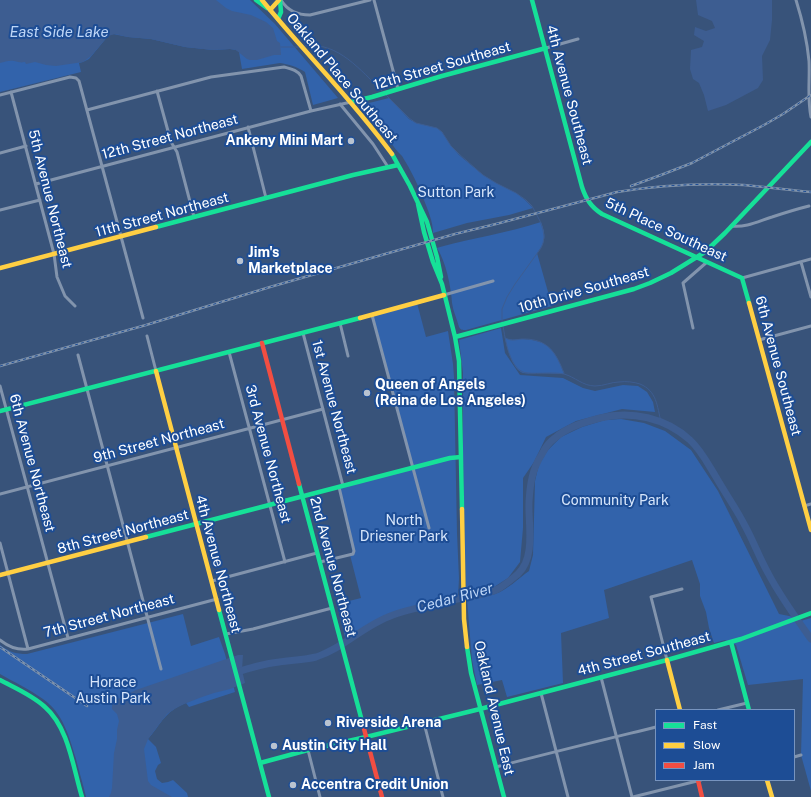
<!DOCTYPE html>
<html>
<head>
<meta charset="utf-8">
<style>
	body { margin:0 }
	#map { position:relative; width:811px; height:797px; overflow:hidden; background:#38537a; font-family:"Public Sans",sans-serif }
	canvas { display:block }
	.legend { position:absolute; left:655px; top:709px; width:140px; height:72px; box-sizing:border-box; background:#1d4d95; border:1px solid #7794bf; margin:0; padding:5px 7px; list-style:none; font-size:12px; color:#fff }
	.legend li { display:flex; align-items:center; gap:8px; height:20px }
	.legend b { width:20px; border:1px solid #7794bf }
</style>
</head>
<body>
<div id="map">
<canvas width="811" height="797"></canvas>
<ul class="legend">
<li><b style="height:5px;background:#16e098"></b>Fast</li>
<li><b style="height:5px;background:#ffcf43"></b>Slow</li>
<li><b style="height:5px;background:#f24e42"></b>Jam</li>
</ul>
</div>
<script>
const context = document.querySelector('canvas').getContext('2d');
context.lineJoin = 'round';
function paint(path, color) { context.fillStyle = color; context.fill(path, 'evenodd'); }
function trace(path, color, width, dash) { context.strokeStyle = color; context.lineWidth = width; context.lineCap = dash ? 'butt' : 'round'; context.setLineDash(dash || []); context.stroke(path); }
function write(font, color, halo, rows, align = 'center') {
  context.font = font + ' "Public Sans",sans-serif'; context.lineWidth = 4; context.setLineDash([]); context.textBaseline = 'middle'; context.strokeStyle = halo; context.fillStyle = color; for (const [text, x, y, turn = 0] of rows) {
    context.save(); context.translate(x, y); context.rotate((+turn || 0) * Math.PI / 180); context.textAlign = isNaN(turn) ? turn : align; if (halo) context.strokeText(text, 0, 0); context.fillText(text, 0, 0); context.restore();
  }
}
paint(new Path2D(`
	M0 0H250L275 24 338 98 313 105 305 72C298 67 288 64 280 63L242 69 239 52 236 50 230 49 213 50 185 47 151 39 128 37 113 34 108 36 89 59 83 62 79 63 81 72 0 92Z
	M389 98 409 119 416 123 437 128 442 132 451 146 459 155 483 175 496 183 516 193 525 200 533 208 509 215 467 223 433 233C433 221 428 211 424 200 418 185 411 170 402 156 399 153 396 150 394 147 383 132 373 119 361 105Z
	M541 222C546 235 546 242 537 253L552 306 466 330C462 330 461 330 459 327 457 319 453 311 452 303 451 287 446 262 437 248L440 247C473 238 508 233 541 222Z
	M417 303 426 337 448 331 453 364 454 377 457 533 459 578 458 599C431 605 402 609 377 621 366 626 357 635 346 641L337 604 361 598 350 555 353 554 339 487 413 468 372 315Z
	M501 328 505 353 520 375 563 378 583 388 595 391 623 385 638 386 647 392 653 402 655 412 622 409 576 421 546 437 534 462 523 478V528L520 562 508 578 491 589 466 595 463 456V373L459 340Z
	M505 338C513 341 515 339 523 339 526 339 529 340 532 340 552 343 558 357 564 374 556 374 547 373 539 373 534 373 528 374 523 373 512 369 507 348 505 338Z
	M621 419 644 423 665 431 691 450 718 491 779 614 794 617 797 622 811 618V791L801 755 803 679 748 685 736 645 725 640 714 643 709 628 706 612 700 596V584L692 560 604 590 609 618 561 633 563 683 507 697 502 680 477 685 472 660 467 600C476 598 486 597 495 594 507 590 519 578 529 571L533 555 535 481 539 464 548 450 561 437 582 427 605 420Z
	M183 614 191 646 219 637 225 654 235 692 189 707 186 703C164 712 162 723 148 739L156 747 161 763 158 765 155 771 157 779 162 783 168 782 173 780 187 793 188 797H86C83 784 79 771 76 759 69 736 63 713 43 699 29 689 14 682 0 674V645C10 652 15 654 27 654Z`), '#3263ab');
paint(new Path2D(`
	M0 0H216L226 8 232 11 251 15 266 22 273 28 277 41 280 43 281 55H274L257 60H250L247 59 236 50 230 49 213 50 185 47 151 39 128 37 115 34 108 36 91 56 83 62 56 66 46 65 35 62 26 64 25 62C20 63 19 62 14 61 9 60 5 62 0 63Z
	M696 0H772V20L770 40 762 56 763 80 758 88 726 105 708 111 704 95 699 83 693 79 690 69 691 50 702 47 704 41 694 35 695 27 706 31 715 28 712 21 698 15Z
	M238 655H243L242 670 245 683 230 689 214 693 202 697 184 704 176 708 167 714 157 727 148 739 144 749 148 781 151 785 172 797H109L111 793 112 788 114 753 117 739V730L119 721 117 714 112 709V704L114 701 136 690Z`), '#3d5d91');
trace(new Path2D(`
	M305 46C338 41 361 71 382 91
	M281 47H300
	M386 95 409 118 416 123 437 128 442 132 451 146 459 154 483 175 496 183 516 193 526 200 532 206 540 221 543 230 544 237 543 243 541 248 515 284 507 297 502 309V322
	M503 325C505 339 510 373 528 373 538 374 554 372 564 374 575 377 583 386 595 386 604 386 611 382 619 382 626 381 634 382 640 384 657 391 657 406 661 422
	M505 338C514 342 515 339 524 339 548 339 556 353 564 373`), '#3d5d91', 1);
trace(new Path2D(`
	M234 673C249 668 263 664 279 662 291 660 304 660 316 657 344 648 364 625 393 615 416 607 441 603 466 597 476 595 488 594 498 589 505 585 512 579 518 574 536 557 528 524 529 502 530 485 532 469 542 454 545 448 549 442 555 438 567 427 585 422 600 418 631 410 666 418 690 440 701 450 708 464 716 477 725 493 736 508 744 524 753 540 759 557 768 573 780 596 796 618 811 639`), '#3d5d91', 7);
trace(new Path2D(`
	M281 0C287 10 298 15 310 15L370 0
	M374 0 398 89
	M796 0C802 19 807 40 809 61 810 80 807 98 811 117
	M546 48 578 39
	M157 91 171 142 177 152 194 217
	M11 92 54 254 57 277 65 296 75 306
	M0 95 70 77 76 78 79 81 143 318
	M340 104 373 144 388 167
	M87 110 211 77 284 67C291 69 297 70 301 76L311 111
	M248 127 266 198
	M0 153 26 146
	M36 184 311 111 351 102
	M0 210 40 200
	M731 226C746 228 759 221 772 217 784 213 797 209 809 206
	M801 262 811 297
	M742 278 811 259
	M444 295 493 281
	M372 315 429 528
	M340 323 348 356
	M693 328 683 283 707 262
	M303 333 343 486
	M147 336 156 371
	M759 340 811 326
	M229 352 285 562
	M78 355 161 669
	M0 386 68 638
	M0 494 323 409
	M804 506 811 504
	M0 543 28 649
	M320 562 353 554 354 551 339 487
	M212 581 317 553
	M226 634 253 629 332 608
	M0 640C9 647 16 650 28 649L217 599
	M667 660 651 597 682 589
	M601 677 632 797
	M541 693 568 797
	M718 710 747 703
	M424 723 443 797
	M308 750 320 797
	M794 757 801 755
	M496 767C549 753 603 740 656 727
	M633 797 701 780`), '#8294ad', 3);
trace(new Path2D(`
	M256 0 267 8
	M532 0 582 187C586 199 591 207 602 214L742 278 749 303
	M278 19 281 12 280 0
	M351 102 372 97 442 76 546 48
	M392 154 410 186 427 222 437 257 441 277
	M418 204 424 232 433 262 442 284 455 337 459 361 462 509
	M156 227 353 175 398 165
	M455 337 634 289 650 283 671 273 705 252 725 233 811 142
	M0 411 360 318
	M299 484 363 725
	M146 537 450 458 461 457
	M219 610 269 797
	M731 642 749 710
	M467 647 471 673 504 797
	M0 680C15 688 32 695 45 707 69 728 73 768 82 797
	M260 763 308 750 366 737 480 709 667 660 741 639 811 613`), '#16e098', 4.5);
trace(new Path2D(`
	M262 0C304 52 352 99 392 154
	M270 10 279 0
	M0 268 156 227
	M749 303 811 530
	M360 318 444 295
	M156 371 219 610
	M462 509 464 619 467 647
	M0 575 146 537
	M667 660 680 710
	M767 780 772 797`), '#ffcf43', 4.5);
trace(new Path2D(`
	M262 343 299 484
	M363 725 382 797
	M698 780 702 797`), '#f24e42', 4.5);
const rail = new Path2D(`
	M631 186 661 175 692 163 764 125 783 114 811 95
	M0 366 146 325 270 287 455 234 496 224 617 192C659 185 702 183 744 185 767 187 789 190 811 192
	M0 647 87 706`);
trace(rail, '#8093ab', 2.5);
trace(rail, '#1d4d95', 1, [3]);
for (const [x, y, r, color] of [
	[351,141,4,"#b9c3d0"],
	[240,261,4,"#b9c3d0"],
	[367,393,4,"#b9c3d0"],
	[328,723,4,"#b9c3d0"],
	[274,746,4,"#b9c3d0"],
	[293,785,4,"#b9c3d0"]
]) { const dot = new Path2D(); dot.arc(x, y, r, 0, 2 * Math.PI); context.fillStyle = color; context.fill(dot); trace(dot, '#1d4d95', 1.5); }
write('14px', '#fff', '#1d4d95', [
	["12th Street Southeast",442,66,-16],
	["Oakland Place Southeast",342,78,50],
	["4th Avenue Southeast",569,95,75],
	["12th Street Northeast",170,137,-15],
	["5th Avenue Northeast",50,199,76],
	["11th Street Northeast",162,215,-15],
	["5th Place Southeast",666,230,25],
	["10th Drive Southeast",584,290,-16],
	["6th Avenue Southeast",778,366,75],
	["1st Avenue Northeast",334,407,75],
	["9th Street Northeast",159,441,-15],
	["3rd Avenue Northeast",268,454,75],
	["6th Avenue Northeast",32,463,75],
	["8th Street Northeast",123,532,-15],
	["4th Avenue Northeast",218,564,75],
	["2nd Avenue Northeast",333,567,75],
	["7th Street Northeast",109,616,-15],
	["4th Street Southeast",644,654,-15],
	["Oakland Avenue East",494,708,77]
]);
write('bold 14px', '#fff', '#1d4d95', [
	["Ankeny Mini Mart",343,141,"right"],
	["Jim's",248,253],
	["Marketplace",248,269],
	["Queen of Angels",375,385],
	["(Reina de Los Angeles)",375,401],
	["Riverside Arena",336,723],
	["Austin City Hall",282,746],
	["Accentra Credit Union",301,785]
], 'left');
write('14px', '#d7e6fb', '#1d4d95', [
	["Sutton Park",456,193],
	["Community Park",615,501],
	["North",404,521],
	["Driesner Park",404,537],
	["Horace",113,683],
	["Austin Park",113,699]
]);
write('italic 15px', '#bdd5f6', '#1d4d95', [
	["East Side Lake",59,32],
	["Cedar River",455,598,-15]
]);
</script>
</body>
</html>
